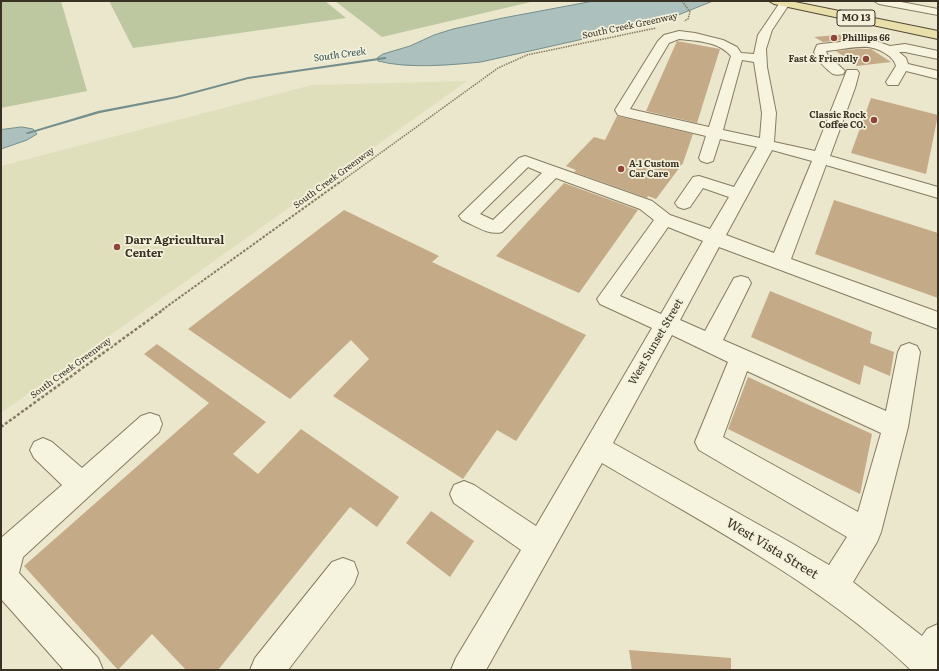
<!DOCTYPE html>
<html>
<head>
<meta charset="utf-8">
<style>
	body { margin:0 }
	#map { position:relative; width:939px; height:671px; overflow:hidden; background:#ebe7cc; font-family:Literata,serif }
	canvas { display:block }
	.frame { position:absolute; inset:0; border:2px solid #393123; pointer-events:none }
</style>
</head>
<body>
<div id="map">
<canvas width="939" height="671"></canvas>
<div class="frame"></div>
</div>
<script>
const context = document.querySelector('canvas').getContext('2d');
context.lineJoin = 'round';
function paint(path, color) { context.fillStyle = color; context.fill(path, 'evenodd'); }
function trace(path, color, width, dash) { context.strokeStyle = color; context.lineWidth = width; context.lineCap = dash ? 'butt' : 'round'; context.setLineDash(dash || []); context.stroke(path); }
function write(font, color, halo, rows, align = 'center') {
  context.font = font + ' Literata,serif'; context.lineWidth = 3.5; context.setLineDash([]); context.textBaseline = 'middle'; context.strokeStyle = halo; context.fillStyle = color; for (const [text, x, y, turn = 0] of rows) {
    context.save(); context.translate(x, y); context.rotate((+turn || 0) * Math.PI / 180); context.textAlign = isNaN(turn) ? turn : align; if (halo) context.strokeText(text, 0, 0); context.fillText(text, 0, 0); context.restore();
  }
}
paint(new Path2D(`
	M467 81 1 413V166L312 85Z`), '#e0dfbb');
paint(new Path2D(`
	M1 1H61L87 91 1 108Z
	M109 1H325L346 18 133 48Z
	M335 1H535L382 37Z`), '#bdc8a1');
const water = new Path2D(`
	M594 1H713L663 21 481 62C451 65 408 69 378 61L377 58 383 54 410 46 434 35 453 29 503 18Z
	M22 127 33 129 37 134 27 140 1 149V130Z`);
paint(water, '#acc0bd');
trace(water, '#738e8c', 1);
paint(new Path2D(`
	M385 57H386V59L248 79 177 98 100 113 28 134 25 133 98 111 177 96 248 77Z`), '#738e8c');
paint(new Path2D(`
	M848 34 856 39 823 42 814 37Z
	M677 41 720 49 697 123 646 111Z
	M858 49H871L891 62 857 66 836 51Z
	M871 98 938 115 926 174 851 153Z
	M617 116 693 134 683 163 656 199 648 196 647 198 574 172 576 170 566 166 594 137 605 140Z
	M564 183 638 210 579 293 496 256Z
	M834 200 938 233V298L815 254Z
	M344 210 439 256 432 262 586 335 516 441 497 430 463 479 333 396 369 359 351 340 290 399 188 329Z
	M770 291 872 332 870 343 894 352 890 376 864 365 860 385 751 337Z
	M157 344 266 422 233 454 258 474 301 429 399 497 377 527 350 507 218 670H186L152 634 118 670 24 566 209 403 144 354Z
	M748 377 872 434 860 494 728 429Z
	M431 511 474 541 450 577 406 543Z
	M629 650 731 658V670H632Z`), '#c5aa87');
const minor = new Path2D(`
	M781 1H789L790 3 772 30 766 49 767 67 776 113 774 142 815 151 847 70H857L859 73 855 88 830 156 938 187V198L826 165 791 259 938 312V329L719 247 680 320 705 331 734 278 741 276 748 278 751 283 723 340 886 411 898 352 901 346 909 343 917 346 920 352 908 427 881 532 877 542 853 582 922 636 927 629 938 624V670H911C821 584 708 526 602 463L486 670H451L456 658 521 550 454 503 450 494 454 485 464 481 474 485 536 526 652 328 600 304 597 299 654 220 640 209 556 178 502 232C489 236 474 225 462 220L459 216 519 158 525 156 652 201 670 215 710 229 729 197 703 188 690 207 684 209 678 207 675 203 693 177 699 176 734 187 757 147 720 139 713 161 707 163 701 161 699 158 706 136 618 115 615 110 658 41 664 35 679 31 695 33 723 40 737 47 741 53 754 54 758 35ZM679 39C697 41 718 41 731 56L709 127 630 109 669 43ZM742 60 754 62 762 113 760 138 723 130ZM772 150 812 161 774 253 726 235ZM528 167 542 173 493 220 480 214ZM668 227 703 241 661 314 620 296ZM672 335 728 362 695 442 699 450 847 537 829 565 788 541 613 443ZM747 371 881 433 858 512 723 437Z
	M874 1H896L938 9V15L879 4Z
	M870 39 890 46 905 44 938 51V59L905 52H899L906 58 908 64 938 71V79L906 71 898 85H888L886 82 896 66C894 56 878 48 868 47 855 46 840 50 826 51L827 54 845 71 843 74C839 75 836 75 833 74 827 70 816 59 814 52L817 45 821 44Z
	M150 413 159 416 162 424 159 432 23 557 19 573 98 658 103 670H64L1 599V538L62 485 34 458 30 450 34 442 43 438 52 442 82 468 141 416Z
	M343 558 354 562 358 573 354 584 288 670H250L255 658 332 562Z`);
const major = new Path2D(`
	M769 1H790L938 31V39L774 4Z`);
trace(minor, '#867b62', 2);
trace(major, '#554935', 2);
trace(new Path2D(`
	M682 1 690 12 688 19 684 21
	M339 183 498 68 527 55 656 28`), '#867b62', 1.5, [1.5, 1]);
trace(new Path2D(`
	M162 310 340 182`), '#867b62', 2, [2.5, 1.5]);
trace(new Path2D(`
	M1 427 164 309`), '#867b62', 2.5, [3, 2]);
paint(minor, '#f6f3df');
paint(major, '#e8dfaa');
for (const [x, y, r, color] of [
	[834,38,4,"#8f4538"],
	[866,59,4,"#8f4538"],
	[874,120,4,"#8f4538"],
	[621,169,4,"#8f4538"],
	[117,247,4,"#8f4538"]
]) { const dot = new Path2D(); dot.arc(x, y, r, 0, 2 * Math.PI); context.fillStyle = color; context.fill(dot); trace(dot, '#f3f0db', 1.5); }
write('9px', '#393123', '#f3f0db', [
	["South Creek Greenway",630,26,-12],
	["South Creek Greenway",334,178,-36],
	["South Creek Greenway",71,368,-36]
]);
write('bold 9px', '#393123', '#f3f0db', [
	["Phillips 66",842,38],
	["Fast & Friendly",858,59,"right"],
	["Classic Rock",866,115,"right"],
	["Coffee CO.",866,125,"right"],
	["A-1 Custom",629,164],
	["Car Care",629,174]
], 'left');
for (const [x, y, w] of [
	[856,18,38]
]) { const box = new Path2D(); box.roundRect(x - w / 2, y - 8, w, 16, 3); context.fillStyle = '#f3f0db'; context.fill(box); trace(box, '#393123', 1); }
write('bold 10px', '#393123', null, [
	["MO 13",856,18]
]);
write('italic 10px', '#345457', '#f3f0db', [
	["South Creek",340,55,-8]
]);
write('bold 11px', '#393123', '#f3f0db', [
	["Darr Agricultural",125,241],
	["Center",125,254]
], 'left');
write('11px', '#393123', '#f3f0db', [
	["West Sunset Street",656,342,-60]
]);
write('13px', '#393123', '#f3f0db', [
	["West Vista Street",772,549,31]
]);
</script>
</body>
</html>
